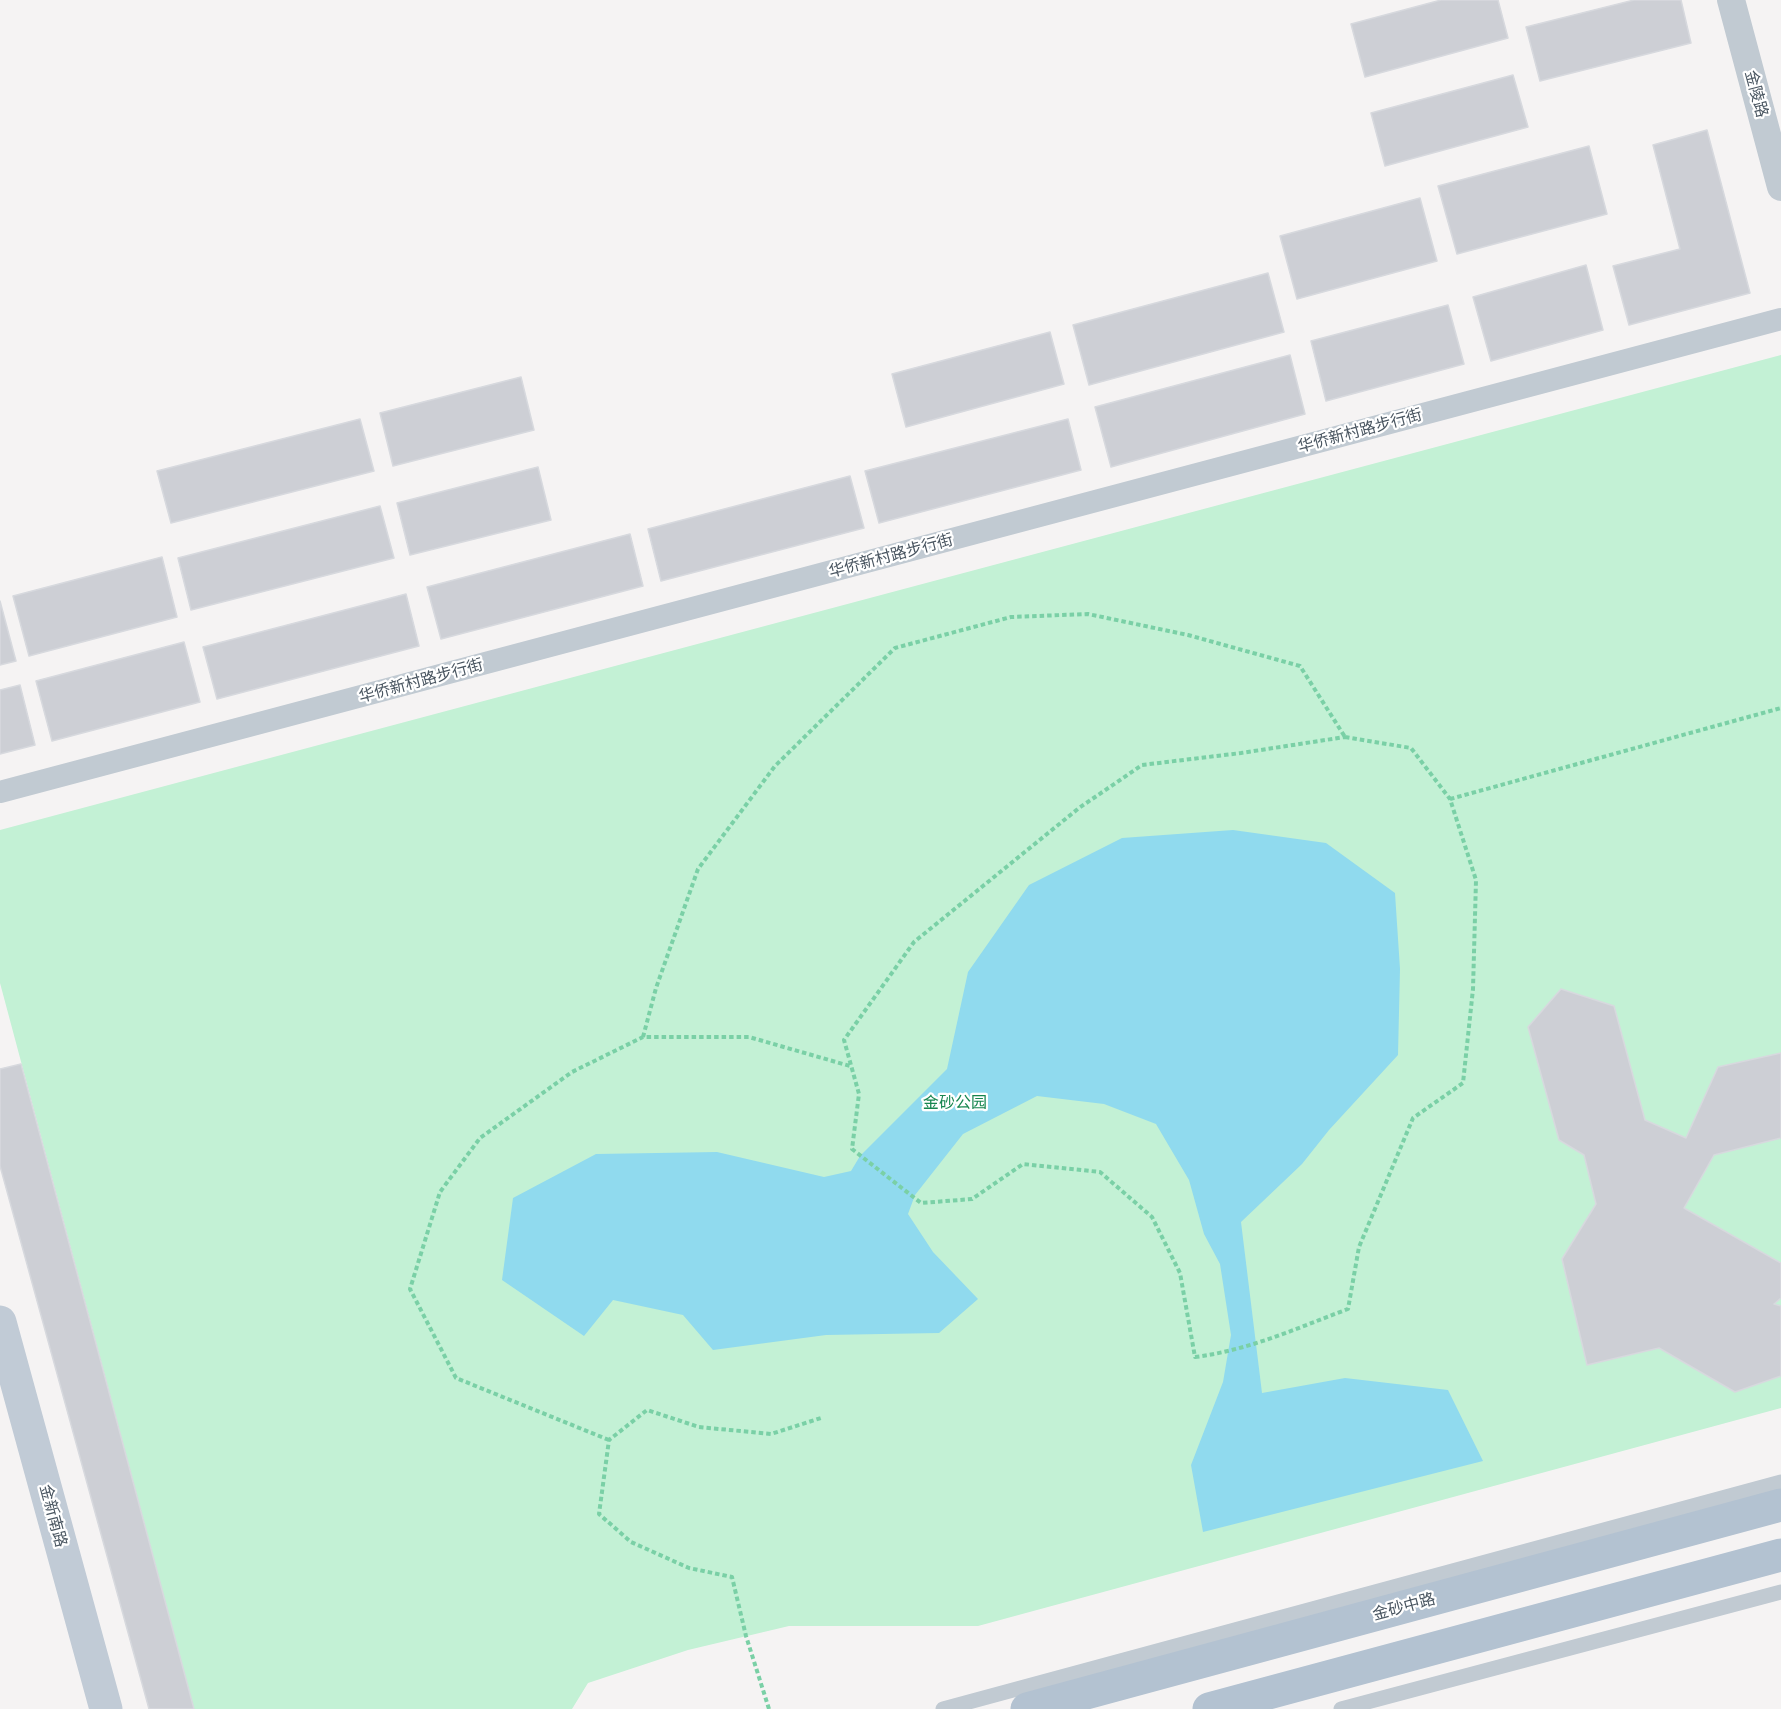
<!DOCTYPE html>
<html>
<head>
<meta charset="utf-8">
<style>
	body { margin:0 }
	canvas { display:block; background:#f5f3f3 }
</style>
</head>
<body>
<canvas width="1781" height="1709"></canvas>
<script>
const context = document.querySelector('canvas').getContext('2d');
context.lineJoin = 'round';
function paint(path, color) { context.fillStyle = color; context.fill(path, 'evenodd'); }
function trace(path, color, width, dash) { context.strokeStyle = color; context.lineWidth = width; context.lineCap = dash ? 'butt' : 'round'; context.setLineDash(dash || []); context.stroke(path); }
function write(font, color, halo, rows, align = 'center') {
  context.font = font + ' Raleway,"Noto Sans SC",sans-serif'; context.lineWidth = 4.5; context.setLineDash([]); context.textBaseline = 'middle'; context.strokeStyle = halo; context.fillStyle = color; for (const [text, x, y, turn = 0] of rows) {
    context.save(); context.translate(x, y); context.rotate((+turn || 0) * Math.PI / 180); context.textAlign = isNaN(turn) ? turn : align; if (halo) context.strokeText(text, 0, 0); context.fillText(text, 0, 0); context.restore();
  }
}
paint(new Path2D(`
	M1781 355V1408L978 1626H789L688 1650 588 1683 572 1709H194L0 983V830Z`), '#c3f1d5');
paint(new Path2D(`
	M1233 830 1326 843 1395 893 1400 969 1398 1055 1329 1130 1302 1164 1241 1222 1262 1393 1345 1378 1448 1390 1483 1461 1203 1532 1191 1465 1223 1382 1231 1335 1220 1264 1204 1234 1189 1180 1156 1124 1104 1104 1037 1096 963 1134 915 1195 908 1214 933 1252 978 1299 939 1333 826 1335 713 1350 683 1315 613 1300 584 1336 502 1280 513 1198 596 1154 717 1152 824 1177 851 1171 860 1156 947 1069 968 972 1029 885 1122 838Z`), '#90daee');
const building = new Path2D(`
	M1441 0H1498L1508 38 1365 77 1351 24Z
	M1634 0H1681L1691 43 1540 81 1526 27Z
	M1513 75 1528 127 1385 166 1371 113Z
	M1707 130 1750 293 1629 325 1613 266 1680 249 1653 145Z
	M1589 146 1607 214 1457 254 1438 186Z
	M1420 198 1437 261 1297 299 1280 236Z
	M1586 265 1603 330 1491 361 1473 297Z
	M1268 273 1284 332 1089 385 1073 325Z
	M1448 305 1464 364 1326 401 1311 341Z
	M1050 332 1064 384 906 427 892 374Z
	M1290 355 1305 414 1111 467 1095 407Z
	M521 377 534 430 393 466 380 413Z
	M360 419 374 471 171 523 157 471Z
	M1068 419 1081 470 879 523 865 471Z
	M538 467 551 520 410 555 397 503Z
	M850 476 864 528 661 581 648 529Z
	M380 506 394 558 191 610 178 558Z
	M630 534 643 586 441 639 427 587Z
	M162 557 177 617 29 656 13 596Z
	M406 594 419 646 217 699 203 647Z
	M0 601 16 661 0 665Z
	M184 642 200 702 52 741 36 681Z
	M20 685 35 745 0 754V690Z
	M1561 989 1614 1006 1645 1120 1686 1138 1718 1067 1781 1053V1138L1714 1155 1684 1208 1781 1263V1298L1774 1304 1781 1306V1376L1735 1392 1659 1348 1587 1365 1562 1259 1596 1204 1584 1155 1559 1140 1528 1027Z
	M21 1064 194 1709H149L0 1166V1069Z`);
paint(building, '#cdcfd5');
trace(building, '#d7d9de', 1.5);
trace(new Path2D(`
	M1345 737 1411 748 1450 799 1476 880 1473 989 1463 1083 1413 1118 1359 1247 1348 1309C1297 1328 1250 1350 1195 1357L1180 1273 1152 1217 1100 1172 1023 1164 972 1199 921 1203 852 1149 859 1094 844 1040 914 942 1079 808 1142 765 1241 753Z
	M1450 799 1781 708
	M643 1037 656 988 698 869 775 766 895 648 1011 617 1088 614 1188 635 1300 666 1345 737
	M609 1440 456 1378 410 1289 440 1192 480 1138 572 1072 643 1037H749L850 1066
	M769 1709 746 1636 732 1577 689 1568 631 1542 599 1514 609 1440 647 1410 699 1427 771 1434 821 1418`), '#7ad0a6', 4, [4.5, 3]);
trace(new Path2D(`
	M943 1709 1781 1482
	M1341 1709 1781 1592`), '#c1cad2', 15);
trace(new Path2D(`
	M0 792 1781 319`), '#c1cad2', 22);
trace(new Path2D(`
	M1731 0 1781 187`), '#c1cad2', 28);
trace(new Path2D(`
	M0 1322 106 1709`), '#c1cbd6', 33);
trace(new Path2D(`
	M1027 1709 1781 1505
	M1209 1709 1781 1555`), '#b3c2d1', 33);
write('16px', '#4a5661', '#fff', [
	["金陵路",1756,94,75],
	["华侨新村路步行街",1360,431,-15],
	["华侨新村路步行街",891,556,-15],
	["华侨新村路步行街",421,681,-15],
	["金新南路",53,1516,75],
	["金砂中路",1404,1607,-15]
]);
write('16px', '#17864f', '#fff', [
	["金砂公园",955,1103]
]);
</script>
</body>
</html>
